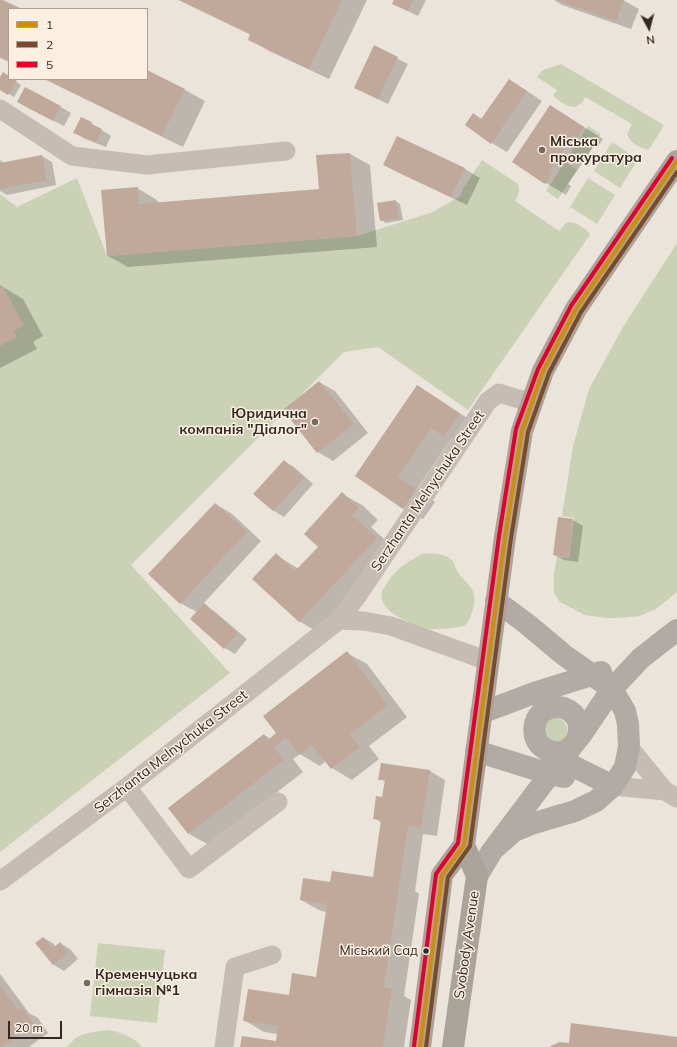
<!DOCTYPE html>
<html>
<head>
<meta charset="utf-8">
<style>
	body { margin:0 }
	#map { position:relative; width:677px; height:1047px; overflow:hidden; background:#ebe4db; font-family:Mulish,sans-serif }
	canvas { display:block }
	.legend { position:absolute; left:8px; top:8px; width:140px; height:72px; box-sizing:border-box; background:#faefe0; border:1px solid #aba095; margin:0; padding:5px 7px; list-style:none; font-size:12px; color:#342924 }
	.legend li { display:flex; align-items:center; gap:8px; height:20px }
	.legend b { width:20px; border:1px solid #aba095 }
	.north { position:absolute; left:629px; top:8px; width:40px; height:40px; -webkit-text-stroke:3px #faefe0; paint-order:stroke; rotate:173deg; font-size:11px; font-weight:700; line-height:16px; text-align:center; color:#342924 }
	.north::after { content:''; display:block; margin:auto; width:14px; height:18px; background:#342924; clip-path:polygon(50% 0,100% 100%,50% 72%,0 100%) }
	.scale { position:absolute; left:8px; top:1021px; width:54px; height:18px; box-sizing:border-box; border:2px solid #342924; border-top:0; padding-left:5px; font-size:12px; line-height:14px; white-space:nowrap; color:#342924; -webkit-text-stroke:3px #faefe0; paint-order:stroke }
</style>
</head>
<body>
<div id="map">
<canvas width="677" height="1047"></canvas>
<ul class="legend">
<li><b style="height:5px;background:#d08d07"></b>1</li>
<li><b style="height:5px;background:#7a4b2a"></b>2</li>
<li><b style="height:5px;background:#e4002b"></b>5</li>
</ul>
<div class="north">N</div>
<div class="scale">20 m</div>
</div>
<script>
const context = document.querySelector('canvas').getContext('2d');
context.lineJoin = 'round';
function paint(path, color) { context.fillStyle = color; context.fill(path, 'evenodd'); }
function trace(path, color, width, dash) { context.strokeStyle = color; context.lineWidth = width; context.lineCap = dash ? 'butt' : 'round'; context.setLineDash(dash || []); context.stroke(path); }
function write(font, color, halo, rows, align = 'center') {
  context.font = font + ' Mulish,sans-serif'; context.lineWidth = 3; context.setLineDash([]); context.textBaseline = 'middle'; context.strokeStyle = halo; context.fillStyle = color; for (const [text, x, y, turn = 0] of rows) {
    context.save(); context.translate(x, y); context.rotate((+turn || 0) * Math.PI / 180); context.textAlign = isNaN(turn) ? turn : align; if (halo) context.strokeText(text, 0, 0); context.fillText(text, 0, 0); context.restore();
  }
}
paint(new Path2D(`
	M561 64 664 125 650 148 647 150C638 146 630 143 627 134L632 124 585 97C584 99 582 103 579 105 571 111 560 101 553 96L557 90 537 77 543 70Z
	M588 126 601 134 582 163 569 155Z
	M612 142 638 159 620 188 594 171Z
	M482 160 518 184C521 191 518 194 515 201L559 231 567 222C576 221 582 227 590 233L589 236 468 410 378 347 344 352 131 565 230 673 0 852V194L17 207 77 178 107 256 357 236 433 212 460 196 464 187Z
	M565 162 577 170 558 199 546 191Z
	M588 178 615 195 597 224 570 207Z
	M677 243V592L656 609 640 616 618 618H605L585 615 560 602 554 593V573L557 557 569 558 574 518 562 516 573 446 589 389 623 327Z
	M422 554C431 553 445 553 452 560 455 564 456 570 459 574 463 579 470 585 473 591 477 602 472 617 465 626 453 628 440 630 428 629 424 629 420 627 416 625 403 620 377 609 382 591 383 589 386 586 387 583 398 567 406 563 422 554Z
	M557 717C569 723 571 732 562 742H547L543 723 547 720Z
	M98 943 165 950 157 1023 90 1016Z
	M109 1030C122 1033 134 1037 142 1047H66C70 1044 73 1040 76 1038 86 1032 99 1031 109 1030Z`), '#cbd1b4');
paint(new Path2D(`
	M0 0 20 9H9V62L0 58Z
	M178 0H367L329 79 269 51 249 39 251 35Z
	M395 0H426L418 16 393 4Z
	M554 0H623L639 9 631 29 562 5Z
	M375 47 408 64 388 104 365 93Z
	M147 71 185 90 205 101 183 147 44 79H147Z
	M9 77V79H12L21 85 14 97 0 88V78Z
	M509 80 524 89 542 101 507 152 492 143 473 115 482 119Z
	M550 106 570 118 603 139 597 148 594 146 568 184 571 186 566 195 546 183 513 162Z
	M61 107 71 113 64 126 28 108Z
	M91 123 111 136 106 147 85 139 75 133Z
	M397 137 465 169 480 178 467 205 399 173 384 165Z
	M350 154 370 165 377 247 128 267 108 256 137 188 157 200 158 203 320 190 318 156Z
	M42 156 52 162 56 185 7 195 0 191V160L4 163Z
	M395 201 400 204 403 220 386 223 381 220Z
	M0 285 23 299 43 336 33 342 37 349 0 368Z
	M319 382 335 391 368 433 333 461 318 452Z
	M418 386 437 398 479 426 451 439 417 489 435 502 423 519 403 508 356 476Z
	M284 461 294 467 313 484 284 517 274 511 255 494Z
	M342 494 362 505 378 520 371 527 396 550 319 633 299 621 276 555 299 569 320 547Z
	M215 504 231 513 261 541 203 604 214 611 247 639 235 654 225 648 197 612 180 603Z
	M573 520 583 526 578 562 564 560 554 555Z
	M347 653 367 664 407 717 369 746 379 759 352 780 332 768 326 761 320 766 300 754 293 759 303 772 209 845 189 834 264 735 271 739 278 734Z
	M430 771 445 780 437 836 423 834 415 891 419 894 404 996 411 1000 404 1047H241L276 1042 278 1034 264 1032 244 1020 290 996 317 978 327 912 321 911 301 900 331 884 374 878 382 823 374 818 383 798 386 782 380 779Z
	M44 938 54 944 56 947 60 943 70 949 78 959 64 971 54 965 37 944Z
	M0 974 29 1013 38 1018 48 1033 29 1047H0Z`), '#0003');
paint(new Path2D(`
	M0 0H3L22 9H9V61L0 57Z
	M180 0H342L309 69 248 40 250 34Z
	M394 0H413L408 11 392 4Z
	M556 0H624L616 21Z
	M374 45 398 57 378 99 354 88Z
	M147 70 185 89 162 136 45 79H147Z
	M3 72 9 76V79H13L17 81 8 95 0 90V77Z
	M509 79 527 91 491 144 465 125 473 113 481 119Z
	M25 87 61 106 53 121 17 102Z
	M550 105 584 127 577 138 573 135 549 172 552 174 545 184 512 162Z
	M81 117 92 122 91 124 102 129 96 142 73 133Z
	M397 136 465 168 451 197 383 165Z
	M350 153 357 236 107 256 101 190 138 187 139 204 319 189 316 155Z
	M42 155 47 180 0 189V163Z
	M396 200 399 218 380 221 377 203Z
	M3 286 24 325 14 331 17 337 0 346V287Z
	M319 381 354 424 317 453 283 410Z
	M417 385 460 414 444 437 431 428 398 477 416 489 403 509 355 476Z
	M284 460 304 478 273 511 253 494Z
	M342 492 359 508 352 515 377 538 299 622 252 579 276 553 295 571 318 547 304 534Z
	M215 503 247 532 180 604 148 574Z
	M558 517 573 519 568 557 553 555Z
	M204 603 238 633 224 649 190 619Z
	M347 651 388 705 350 734 360 747 331 769 312 745 299 755 286 738 274 747 284 760 188 834 168 808 264 734 268 740 276 733 263 716Z
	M381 763 430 770 421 828 408 826 384 987 392 988 383 1047H240L242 1036 276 1041 278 1026 243 1021 248 989 289 995 292 973 316 977 327 904 300 900 303 878 330 882 332 871 373 877 381 820 373 819 376 796 382 797 385 780H378Z
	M43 937 53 948 60 942 68 953 53 965 35 943Z
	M0 985 19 1011 22 1008 34 1024 2 1047H0Z
	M571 1023 677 1037V1047H549L560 1042 569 1043Z`), '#c0a89b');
trace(new Path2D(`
	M0 109 72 156 147 165 286 151
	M339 620 364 621 391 626 488 661
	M629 747 665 791 677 798
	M613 786 665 791
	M127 787 189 869 278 802
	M0 881 127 787 339 620 358 595 488 401 499 393 532 403
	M224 1047 235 967 272 955`), '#c4bcb5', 19);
trace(new Path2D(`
	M481 713 534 693 601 672
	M545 749C575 765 594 719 564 708 556 706 547 708 541 713 533 721 532 735 539 744 542 747 547 750 551 753 570 766 592 775 613 786
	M476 751 550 774 564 777
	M496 847 514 831 531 824 575 811 596 801 613 786 625 767 629 747 628 724 625 711 612 689 564 655 527 624 496 601
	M477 876 492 851 550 774 581 735 612 689 641 658 677 630`), '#b2aaa4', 22);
trace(new Path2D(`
	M420 1047 442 875 464 845 505 537 522 431 543 371 576 309 677 161
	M453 1047 477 876 464 845`), '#aaa39b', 22);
trace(new Path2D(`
	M420 1047 442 875 464 845 505 537 522 431 543 371 576 309 677 161`), '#d08d07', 4);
trace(new Path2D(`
	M426 1047 448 877 470 846 511 538 528 432 549 373 581 312 677 172`), '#7a4b2a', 4);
trace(new Path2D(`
	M414 1046 436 874 458 843 499 536 516 429 538 369 571 306 672 158`), '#e4002b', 4);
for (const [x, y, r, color] of [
	[542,150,4,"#746a64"],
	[315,422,4,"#746a64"],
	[426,951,3.5,"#342924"],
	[87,983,4,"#746a64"]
]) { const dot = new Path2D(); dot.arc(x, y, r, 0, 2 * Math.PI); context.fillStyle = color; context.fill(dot); trace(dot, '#faefe0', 1.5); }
write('13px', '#342924', '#faefe0', [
	["Міський Сад",418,951]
], 'right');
write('bold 14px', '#342924', '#faefe0', [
	["Міська",550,142],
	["прокуратура",550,158],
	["Юридична",307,414,"right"],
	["компанія \"Діалог\"",307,430,"right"],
	["Кременчуцька",95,975],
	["гімназія №1",95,991]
], 'left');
write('14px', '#342924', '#faefe0', [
	["Serzhanta Melnychuka Street",428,491,-56],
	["Serzhanta Melnychuka Street",171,752,-38],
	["Svobody Avenue",467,945,-82]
]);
</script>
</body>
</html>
